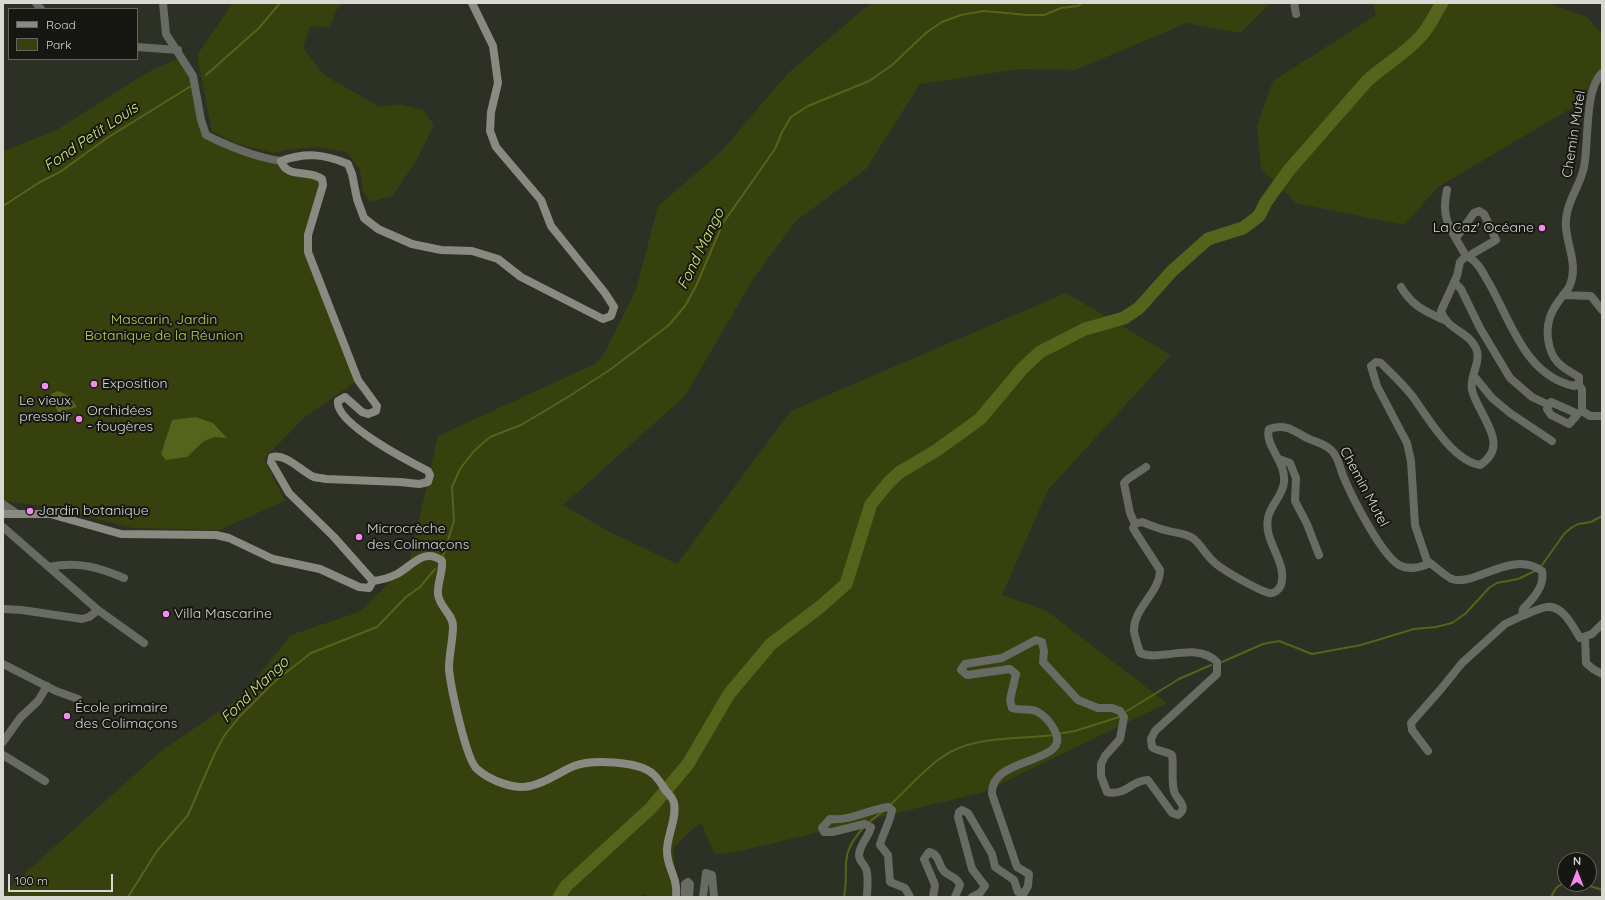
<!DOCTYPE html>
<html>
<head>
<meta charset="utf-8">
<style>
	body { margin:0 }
	#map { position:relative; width:1605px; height:900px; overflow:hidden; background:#2d3025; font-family:Quicksand,sans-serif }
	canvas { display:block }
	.frame { position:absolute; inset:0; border:4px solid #d7d9d2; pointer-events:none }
	.legend { position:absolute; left:8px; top:8px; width:130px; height:52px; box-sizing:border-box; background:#161712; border:1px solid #63655f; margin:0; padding:5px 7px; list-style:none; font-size:12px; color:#d7d9d2 }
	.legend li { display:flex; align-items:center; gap:8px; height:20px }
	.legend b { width:20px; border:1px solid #63655f }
	.north { position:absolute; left:1557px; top:852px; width:40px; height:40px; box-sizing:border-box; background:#161712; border:1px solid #63655f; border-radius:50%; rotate:0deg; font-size:11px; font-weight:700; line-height:16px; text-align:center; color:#d7d9d2 }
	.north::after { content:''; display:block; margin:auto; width:14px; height:18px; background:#f689ee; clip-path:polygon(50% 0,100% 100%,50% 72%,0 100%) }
	.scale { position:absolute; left:8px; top:874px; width:105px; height:18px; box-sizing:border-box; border:2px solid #d7d9d2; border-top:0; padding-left:5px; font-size:12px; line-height:14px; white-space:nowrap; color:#d7d9d2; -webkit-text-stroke:3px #161712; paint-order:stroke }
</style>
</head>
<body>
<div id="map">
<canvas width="1605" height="900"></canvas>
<div class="frame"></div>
<ul class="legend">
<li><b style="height:5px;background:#898b82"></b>Road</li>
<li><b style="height:11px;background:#37410e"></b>Park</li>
</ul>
<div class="north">N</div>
<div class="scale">100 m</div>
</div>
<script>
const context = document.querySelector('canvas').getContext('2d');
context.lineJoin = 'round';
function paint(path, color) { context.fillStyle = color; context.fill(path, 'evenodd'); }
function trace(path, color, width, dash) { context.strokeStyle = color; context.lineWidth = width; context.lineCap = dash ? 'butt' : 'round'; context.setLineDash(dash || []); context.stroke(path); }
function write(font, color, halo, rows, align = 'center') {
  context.font = font + ' Quicksand,sans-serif'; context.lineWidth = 4; context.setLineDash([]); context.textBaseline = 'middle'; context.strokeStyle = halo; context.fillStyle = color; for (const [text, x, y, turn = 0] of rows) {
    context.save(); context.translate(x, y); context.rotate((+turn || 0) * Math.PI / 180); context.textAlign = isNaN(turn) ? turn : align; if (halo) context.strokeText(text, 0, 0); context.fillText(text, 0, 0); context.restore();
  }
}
paint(new Path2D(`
	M233 3H344L337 9 330 27 310 26 303 48 324 75 380 107 399 104 423 110 434 125 415 163 392 196 370 202 362 190 360 169 346 152 320 147 291 149 274 153 237 144 212 131 197 55Z
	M871 3H1270L1240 33 1187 23 1075 70 1019 69 920 84 866 169 796 221 753 279 685 396 562 506 567 507 606 530 677 564 791 411 1066 293 1171 355 1048 490 1002 595 1047 611 1167 703 984 792 741 851 715 854 701 823 688 833 673 848 678 897H647L645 894 631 897H3V893L161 751 242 696 291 635 359 612 409 563 438 436 595 364 603 356 636 290 658 206 721 152 787 74Z
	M1373 3H1552L1551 4 1587 17 1602 34V81L1580 103 1438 187 1404 225 1296 203 1261 169 1257 126 1273 81 1376 15Z
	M181 57 193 76 206 135 281 161 283 167 322 179 308 235V252L358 380 305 417 264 459 285 501 219 530 133 528 45 506 3 501V151L55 131 148 72Z`), '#37410e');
paint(new Path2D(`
	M58 391C68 394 72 399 77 407L58 413 51 394Z
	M196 417 213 423 227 438 215 437 204 441 187 457 166 460 161 454 172 420Z`), '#55631b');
trace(new Path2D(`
	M206 75 259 28 280 3
	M3 206 40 182 60 172 107 138 191 86
	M442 559 454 521 452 487 460 469 474 451 490 437 521 425 568 397 611 369 669 325 685 306 696 286 723 223 775 149 782 132 791 117 808 106 869 81 891 66 927 32 942 22 961 15 984 11 1027 15H1044L1061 8 1078 6 1082 3
	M1540 568 1564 534 1571 528 1578 524 1591 522 1602 516
	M1222 662 1263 644 1279 641 1312 654 1361 645 1414 629 1436 627 1452 623 1465 614 1489 588 1497 583 1518 579 1537 570
	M1127 711 1179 679 1211 665
	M1057 734 1075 731 1119 717
	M890 805C907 790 923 770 942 757 973 735 1016 740 1053 735
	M868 823 882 812
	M1584 884 1602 890
	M128 897 157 851 188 815 214 755 224 736 240 716 274 682 311 653 377 627 406 597 420 587 435 569
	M844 897C850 864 837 857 864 827
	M1551 897 1556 888 1565 882`), '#55631b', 2);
trace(new Path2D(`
	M559 897 566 886 651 808 688 764 729 694 771 644 820 607 846 584 871 504 889 482 900 472 937 450 980 419 1022 369 1040 352 1085 329 1124 318 1139 308 1172 271 1208 239 1243 228 1259 216 1266 202 1289 170 1367 81C1384 65 1405 54 1420 37 1430 27 1434 15 1442 3`), '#55631b', 13);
trace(new Path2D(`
	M36 3 41 9
	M163 3 166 34 193 76 201 120 206 135C230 147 254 157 281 161
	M1294 3 1296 14
	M137 47 178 50
	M1447 190C1440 220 1452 231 1466 256
	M1456 238 1474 213 1479 211 1484 214 1496 240 1472 254 1470 258
	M1454 282 1461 289 1480 328 1510 378 1532 397 1549 405
	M1401 287C1412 306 1425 311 1444 320
	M1563 295 1591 296 1602 310
	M1474 376 1492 398 1510 413 1552 441
	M1578 384 1582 389V411L1590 416H1602
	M1551 402 1578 414 1569 424 1551 415 1547 409Z
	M1279 459 1290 463 1296 478 1295 501 1307 524 1319 555
	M3 504 16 513
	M1135 524 1130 513 1124 483 1128 479 1146 467
	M3 527 98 610 144 643
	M1427 561C1434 565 1446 577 1452 579 1475 587 1512 549 1542 571 1545 586 1533 599 1523 609L1522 616 1505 624 1462 663 1441 689 1411 723 1412 730 1428 751
	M49 567C77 561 98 567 124 578
	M3 609 22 610 82 619 89 617 98 610
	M1522 616C1530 613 1539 608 1547 607 1563 605 1573 627 1580 638L1592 634 1602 624
	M1585 637 1586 663 1593 669 1602 674
	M3 664 56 691 78 699
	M3 742 20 718 38 701 47 686
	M3 755 45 781
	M685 897V884L688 882 690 884 689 897
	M703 897 706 873 712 875 714 897
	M867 897C867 889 869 876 866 869 864 863 859 862 859 855 860 843 869 837 871 827L865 824 832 832H824L822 828 830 819C851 821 867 810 888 807L892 810C890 822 883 833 880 845L888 855 890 882 905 888 910 897
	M933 897 935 885 924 859 929 852C939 854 938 863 943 870 948 877 957 876 960 885L955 897
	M972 897 980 893 985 886 972 869 958 817 959 812 962 810 968 813 992 854 995 867 1014 880 1018 892 1024 893 1028 886 1029 874 1017 867 992 794C990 755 1072 765 1055 731 1051 723 1044 715 1036 711 1029 708 1021 711 1012 708L1010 700 1016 674 1010 669 967 675 961 670 965 664 1002 658 1036 640 1042 642 1044 651 1043 662 1078 700 1098 708H1112L1120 711 1124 717 1120 739 1105 756 1101 764V776L1107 792C1127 796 1131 780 1148 780L1172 813 1178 815C1190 806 1176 800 1174 791 1171 779 1174 767 1172 755 1165 750 1158 752 1152 747L1151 739 1155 731 1217 674V662C1196 641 1161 662 1140 653 1138 646 1135 638 1134 631 1133 608 1160 593 1160 570L1136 533 1133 528 1135 524 1142 522C1150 525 1157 528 1165 530 1174 533 1187 533 1194 539 1201 545 1206 555 1214 562 1222 570 1258 590 1269 593 1274 594 1279 590 1281 585 1288 562 1263 541 1268 518 1270 505 1283 496 1284 482 1286 461 1264 445 1269 429 1284 424 1292 429 1305 437 1314 442 1325 443 1332 451 1339 458 1340 469 1344 478 1353 499 1381 554 1399 565 1408 570 1417 568 1426 565L1427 561 1415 525 1411 461 1407 443 1377 386 1371 366 1376 362 1381 363C1392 374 1404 385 1413 397 1428 418 1453 461 1480 465 1512 445 1478 415 1472 390 1469 376 1482 362 1476 348 1468 331 1447 330 1441 311L1457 276 1460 262 1466 256C1476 260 1481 269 1486 278 1510 317 1523 375 1574 386L1579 383V377C1561 367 1551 361 1548 339 1546 322 1551 311 1561 298 1564 294 1568 290 1570 285 1580 260 1561 237 1567 213 1570 197 1581 183 1584 167 1589 144 1584 90 1602 73`), '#686a64', 8);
trace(new Path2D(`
	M3 514H50L121 534 216 535 229 538 273 559 320 569 359 587 369 588 373 581
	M373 581 334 537 289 493 271 462 272 457C286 453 302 472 314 477 318 478 322 478 326 479L400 482 419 484 428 482 430 475 428 471C410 462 334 423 338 401L345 397 362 412 368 414 376 411 377 406 358 380 308 252V235L323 185 322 179C309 169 287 179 281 161 306 152 324 154 348 164L352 174 357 199 364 218 378 229 412 244 441 250 472 251 498 259 521 277 603 319 611 316 614 307 605 293 551 226 541 200 496 147 490 131 491 112 498 83 493 46 472 3
	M373 581C382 580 389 578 397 574 412 566 424 547 442 561 443 572 437 584 438 594 439 607 453 614 453 626 453 640 449 654 449 668 450 684 466 760 477 769 489 780 514 790 530 786 547 783 559 772 574 766 591 759 639 761 653 774 658 778 662 785 666 791 669 794 673 799 674 803 677 820 667 834 667 851 667 869 678 876 676 897`), '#898b82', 8);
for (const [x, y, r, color] of [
	[1542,228,4,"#f689ee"],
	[94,384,4,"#f689ee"],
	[45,386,4,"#f689ee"],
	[79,419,4,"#f689ee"],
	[30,511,4,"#f689ee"],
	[359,537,4,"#f689ee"],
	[166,614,4,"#f689ee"],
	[67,716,4,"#f689ee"]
]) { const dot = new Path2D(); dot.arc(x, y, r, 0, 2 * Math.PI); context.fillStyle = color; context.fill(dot); trace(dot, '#161712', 1.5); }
write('14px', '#d7d9d2', '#161712', [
	["Chemin Mutel",1574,134,-81],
	["Chemin Mutel",1364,487,62]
]);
write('14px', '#d7d9d2', '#161712', [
	["La Caz' Océane",1534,228,"right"],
	["Exposition",102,384],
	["Le vieux",45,401,"center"],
	["pressoir",45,417,"center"],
	["Orchidées",87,411],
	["- fougères",87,427],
	["Jardin botanique",38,511],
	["Microcrèche",367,529],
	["des Colimaçons",367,545],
	["Villa Mascarine",174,614],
	["École primaire",75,708],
	["des Colimaçons",75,724]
], 'left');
write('14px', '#b7d055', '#161712', [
	["Mascarin, Jardin",164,320],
	["Botanique de la Réunion",164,336]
]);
write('italic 15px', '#d1ec72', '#161712', [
	["Fond Petit Louis",91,137,-34],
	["Fond Mango",701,249,-64],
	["Fond Mango",255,690,-44]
]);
</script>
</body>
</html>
